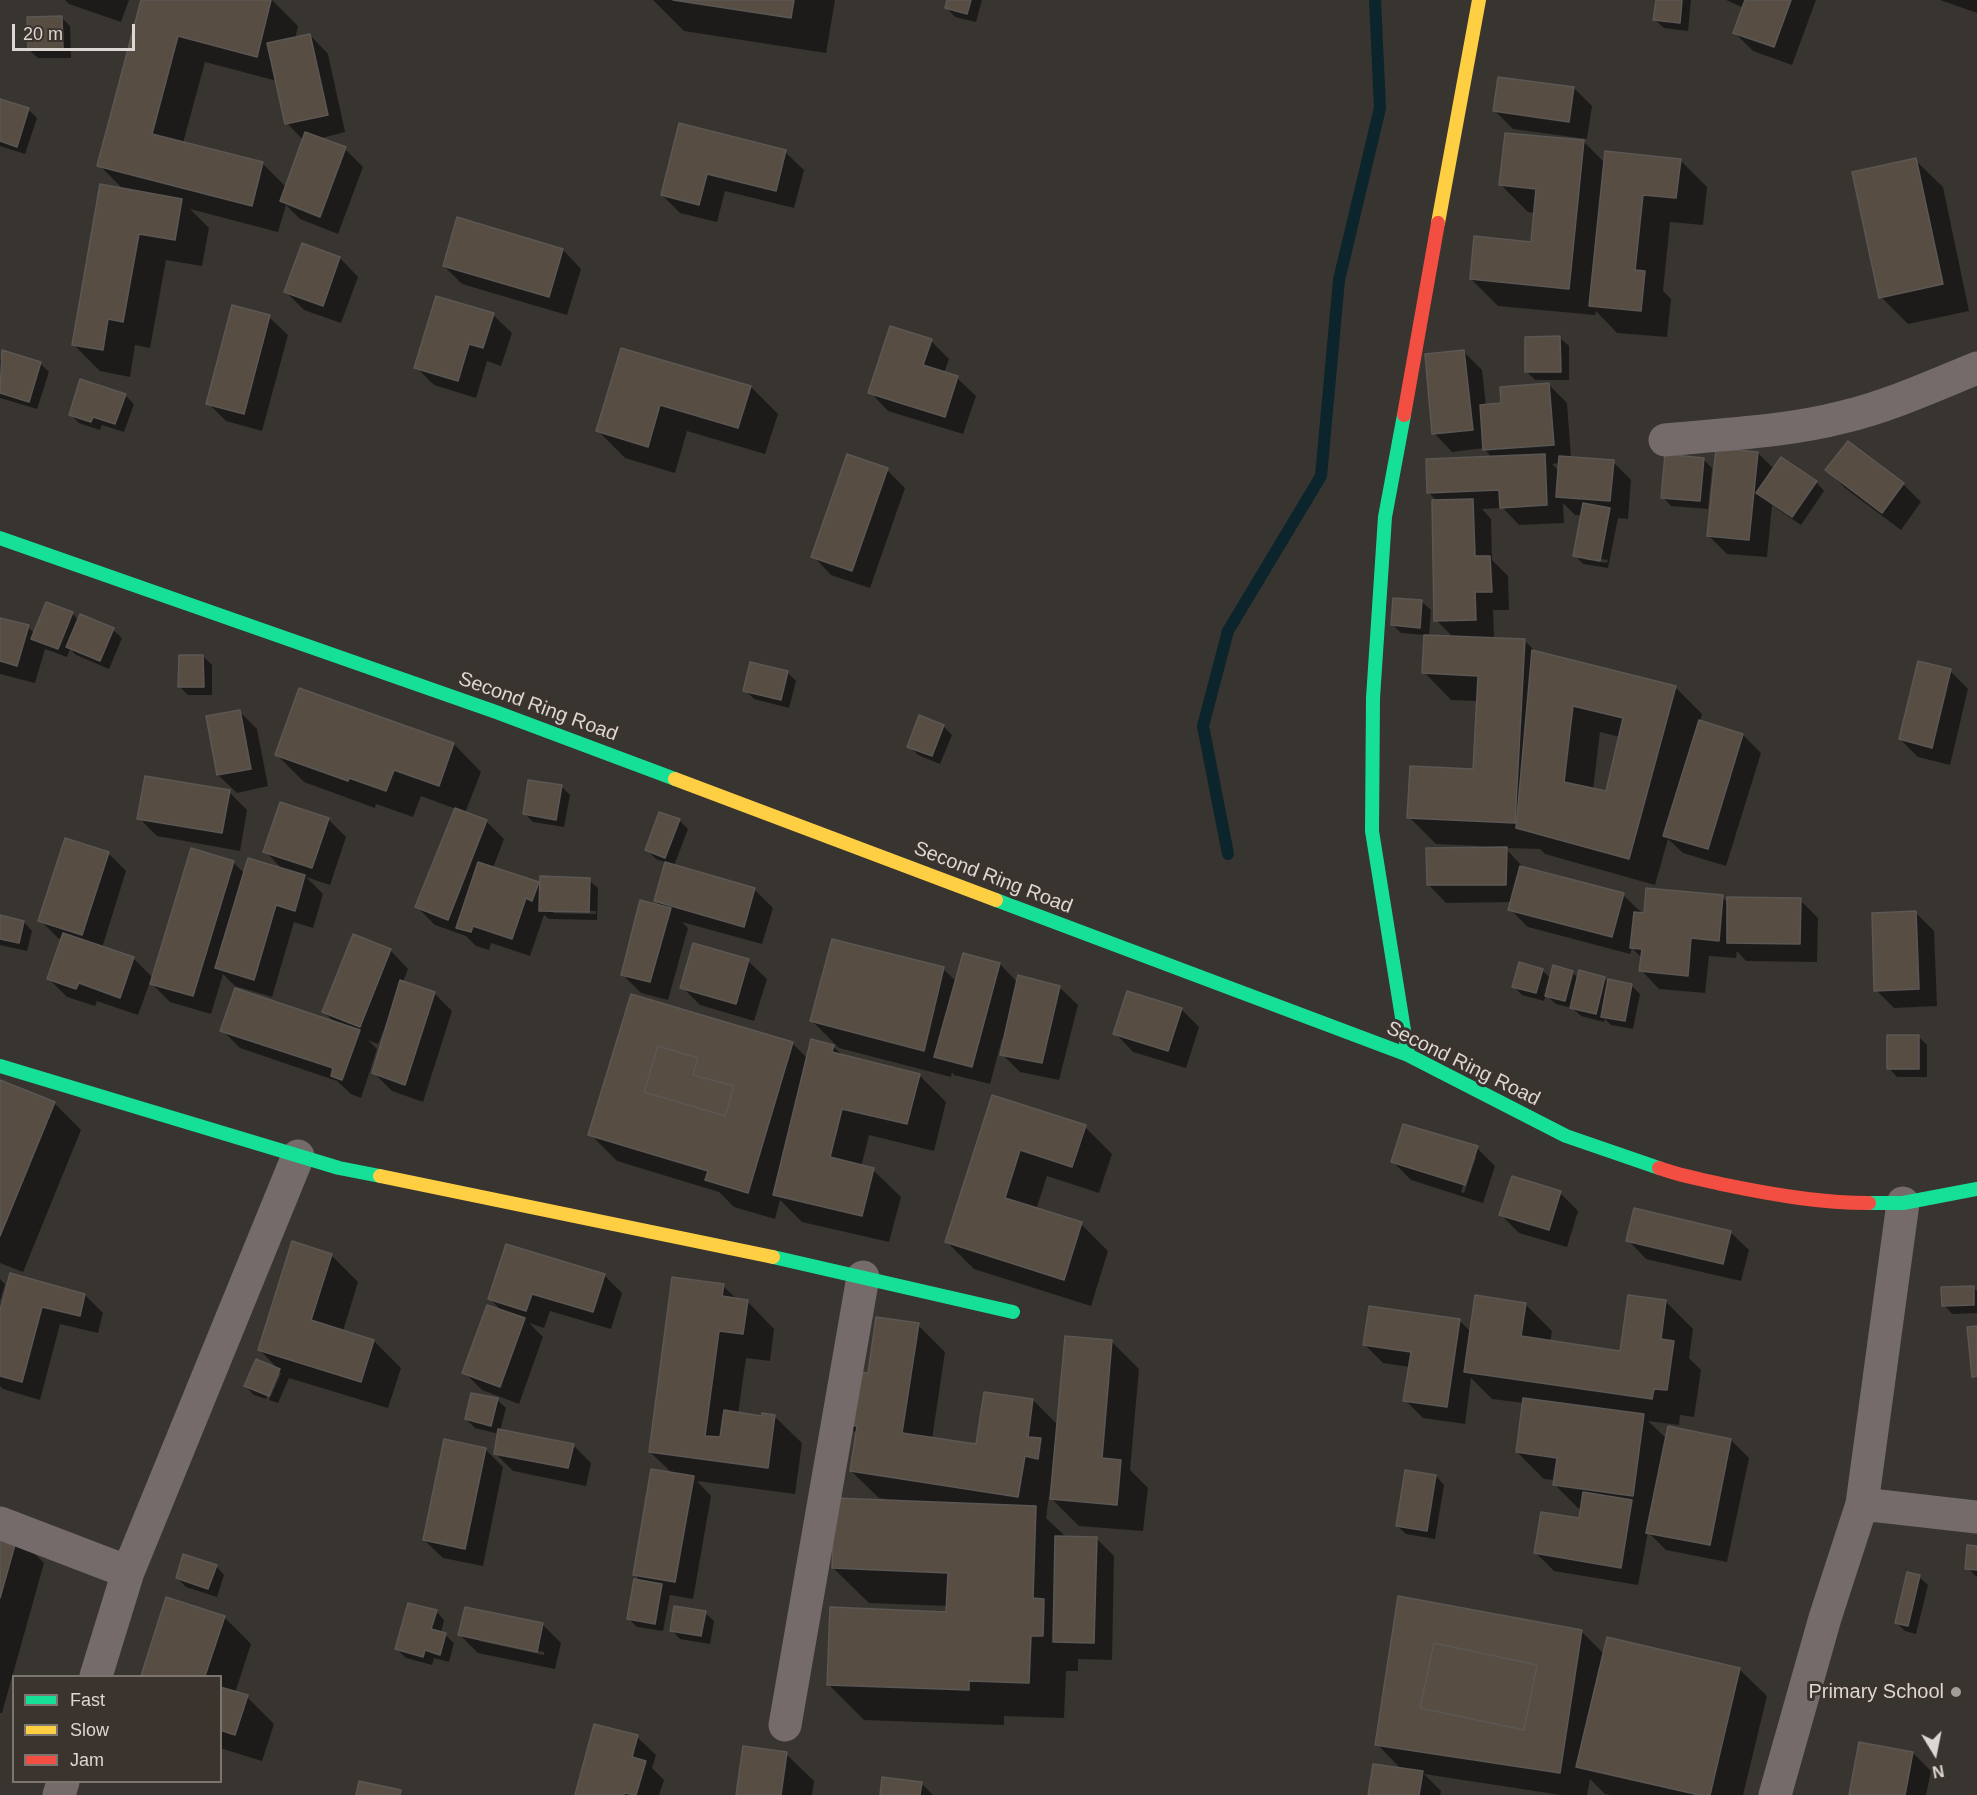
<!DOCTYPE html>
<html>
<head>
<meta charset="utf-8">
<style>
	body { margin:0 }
	#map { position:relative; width:1977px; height:1795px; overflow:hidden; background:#383430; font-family:Helvetica,sans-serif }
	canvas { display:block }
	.legend { position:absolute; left:12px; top:1675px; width:210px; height:108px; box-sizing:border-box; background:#3b332d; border:2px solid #7b756f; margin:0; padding:8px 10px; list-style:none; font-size:18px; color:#dcd7d3 }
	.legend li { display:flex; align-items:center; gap:12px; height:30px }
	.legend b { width:30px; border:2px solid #7b756f }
	.north { position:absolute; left:1905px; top:1723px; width:60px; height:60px; -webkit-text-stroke:4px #3b332d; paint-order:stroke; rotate:170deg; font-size:16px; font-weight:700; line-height:24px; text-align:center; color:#dcd7d3 }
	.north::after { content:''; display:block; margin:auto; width:21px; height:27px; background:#dcd7d3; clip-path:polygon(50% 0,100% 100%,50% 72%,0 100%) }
	.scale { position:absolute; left:12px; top:24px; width:123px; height:27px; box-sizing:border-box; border:3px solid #dcd7d3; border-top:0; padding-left:8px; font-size:18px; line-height:21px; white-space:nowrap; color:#dcd7d3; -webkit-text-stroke:4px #3b332d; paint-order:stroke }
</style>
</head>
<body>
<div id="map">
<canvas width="1977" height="1795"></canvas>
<ul class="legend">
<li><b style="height:8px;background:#16e098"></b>Fast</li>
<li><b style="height:8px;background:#ffcf43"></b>Slow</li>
<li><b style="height:8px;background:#f24e42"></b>Jam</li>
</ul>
<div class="north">N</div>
<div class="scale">20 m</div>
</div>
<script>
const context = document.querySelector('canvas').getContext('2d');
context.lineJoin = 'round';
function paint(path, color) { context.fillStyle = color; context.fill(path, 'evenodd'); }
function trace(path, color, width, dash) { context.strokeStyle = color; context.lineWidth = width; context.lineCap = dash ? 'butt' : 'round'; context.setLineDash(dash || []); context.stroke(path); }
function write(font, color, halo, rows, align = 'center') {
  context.font = font + ' Helvetica,sans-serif'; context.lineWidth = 6; context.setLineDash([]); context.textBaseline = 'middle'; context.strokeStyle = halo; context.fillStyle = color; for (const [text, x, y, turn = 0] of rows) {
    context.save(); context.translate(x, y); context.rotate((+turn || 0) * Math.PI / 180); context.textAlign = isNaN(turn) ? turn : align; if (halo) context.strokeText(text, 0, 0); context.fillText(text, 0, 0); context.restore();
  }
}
paint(new Path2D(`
	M65 0H129L121 22 69 4Z
	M142 0H272L298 26 295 39 310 35 328 54 345 132 318 139 345 149 363 167 338 234 300 219 286 205 278 232 190 209 209 228 202 266 166 260 150 348 135 345 130 377 100 371 73 344 124 190 99 165ZM205 62 277 81 287 123 304 141 286 187 262 163 183 143Z
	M653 0H835L826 53 684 31Z
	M949 0H982L976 22 955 17 947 8Z
	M1657 0H1691L1688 31 1664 28 1655 20Z
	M1726 0H1816L1792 65 1753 51 1735 33 1744 8Z
	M1940 0H1977V13Z
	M61 17 70 26 71 58H38L29 50Z
	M1574 88 1592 106 1587 139 1513 129 1495 111Z
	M0 101 28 109 37 118 25 154 0 146Z
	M680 125 785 152 804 170 794 208 725 191 717 222 680 213 662 195Z
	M1584 142 1605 163 1680 160 1707 187 1703 225 1670 222 1663 291 1671 299 1667 337 1617 333 1596 311 1595 315 1498 306 1471 279 1532 244 1535 213 1528 212 1501 185Z
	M1915 160 1943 187 1969 311 1908 324 1881 297Z
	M458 219 563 250 581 269 567 315 462 284 444 266Z
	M302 245 340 258 358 277 341 323 304 310 286 292Z
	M493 315 512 333 501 366 487 361 476 398 434 385 416 367Z
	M269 317 288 335 262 431 226 421 208 403Z
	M1560 338 1569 346V380H1535L1526 371Z
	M931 341 949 359 944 373 957 378 976 396 963 434 888 411 870 392Z
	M622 350 751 387 778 414 765 454 687 431 675 473 625 458 598 431Z
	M3 352 40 363 49 372 37 409 0 398V361Z
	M1464 352 1482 370 1486 406 1503 405 1549 385 1567 403 1571 458 1613 462 1631 480 1628 519 1618 518 1608 568 1583 564 1575 555 1582 515H1575L1563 503 1564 523 1519 525 1503 508 1482 509 1491 519 1492 560 1508 576 1509 610H1493L1494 639 1524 640 1537 653 1675 687 1702 714 1700 722 1743 735 1761 753 1726 866 1683 853 1668 839 1655 885 1545 854 1540 849 1505 848 1524 868 1623 895 1642 913 1641 915 1722 897 1728 903 1800 900 1818 918 1817 962 1746 961 1737 951 1736 958 1709 956 1705 993 1659 989 1641 970 1642 958 1632 948 1630 954 1528 927 1510 909 1512 902 1446 903 1428 884 1479 849V846L1436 844 1409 817 1474 771 1478 701 1451 700 1424 672 1425 635 1401 633 1393 625 1422 602 1431 610 1429 636 1453 637 1436 620 1437 501 1429 493 1492 458 1484 448 1452 452 1434 433ZM1560 463 1559 471 1552 464ZM1583 556 1608 560 1607 563 1583 559ZM1600 732 1620 737 1607 793 1593 790Z
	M125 395 134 404 124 432 102 425 100 430 79 423 70 414Z
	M1848 443 1903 484 1921 502 1901 530 1845 488 1827 470Z
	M1758 453 1774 469 1816 482 1824 491 1801 525 1772 505 1767 557 1727 554 1709 536Z
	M1703 459 1712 468 1708 509 1671 506 1663 497Z
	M887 470 905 488 870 588 831 575 813 556Z
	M72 613 79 621 113 630 122 638 109 669 76 655 70 649 67 657 45 649 35 683 0 674V619L28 627 35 634Z
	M203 656 212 665V695H188L180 687Z
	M1950 671 1968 689 1950 765 1918 757 1900 739Z
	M787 672 796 681 789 708 754 699 745 690Z
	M300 690 454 744 481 772 465 813 486 821 504 839 493 868 538 883 542 887 589 880 598 888 597 920 549 919 544 915 530 956 491 943 489 950 476 946 466 936 435 925 417 907 456 809 421 796 413 817 376 804 375 808 304 782 277 755ZM553 910 596 911V914L553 913Z
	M239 711 257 729 268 786 237 793 218 775Z
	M943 726 952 735 940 764 918 755 909 746Z
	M562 787 570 795 564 827 533 822 524 813Z
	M229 792 247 810 240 851 157 836 139 818Z
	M328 819 346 837 330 885 306 877 323 894 313 928 294 922 272 997 235 986 223 974 211 1014 170 1002 150 982 138 1015 97 1001 95 1006 67 997 49 979 62 940 58 938 40 920 108 853 126 871 102 948 133 958 153 978 233 862 245 874 283 870 265 851Z
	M679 820 688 829 674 866 755 890 773 908 762 944 682 922 688 928 668 1000 641 993 623 975 662 907 655 901 667 863 656 859 647 850Z
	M1916 913 1934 931 1937 1006 1894 1008 1876 990Z
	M0 917 24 922 32 931 27 951 0 945Z
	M390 950 408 969 403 982 434 993 452 1011 423 1102 392 1091 374 1073 389 1022H387L378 1044 368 1040 377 1049 361 1098 351 1094 337 1081 240 1048 222 1030 335 1023 324 1012Z
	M964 955 1000 964 1017 982 1059 987 1078 1005 1059 1080 1020 1072 1002 1054 1005 1040 1002 1039 990 1084 954 1075 952 1072 951 1077 839 1048 812 1021 943 969 957 982Z
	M748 961 767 979 754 1021 700 1005 682 987Z
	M1542 970 1551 979 1572 972 1579 979 1604 978 1609 983 1631 985 1640 994 1633 1029 1611 1025 1605 1019 1604 1022 1581 1016 1572 1008 1556 1004 1546 995 1544 1001 1522 995 1514 987Z
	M1181 1009 1199 1027 1186 1068 1133 1052 1115 1033Z
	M1918 1036 1927 1045V1077H1897L1889 1068Z
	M792 1043 808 1059 833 1046 843 1056 919 1075 946 1102 934 1151 869 1135 861 1167 873 1170 901 1197 889 1242 802 1222 780 1200 775 1219 734 1207 719 1192 617 1161 590 1134Z
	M0 1082 54 1103 81 1130 23 1272 0 1263Z
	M993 1097 1085 1127 1112 1154 1099 1193 1047 1176 1036 1210 1081 1224 1108 1251 1091 1306 974 1269 947 1242Z
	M1477 1148 1495 1166 1483 1203 1411 1180 1393 1162ZM1473 1157H1476L1464 1193 1461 1192Z
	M1560 1193 1578 1211 1567 1247 1519 1233 1501 1215Z
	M1730 1232 1749 1250 1741 1281 1646 1259 1628 1240Z
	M331 1255 358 1282 343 1331 374 1341 401 1368 388 1408 289 1378 278 1403 269 1400 281 1373H277L266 1399 254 1395 245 1386 257 1361 280 1371 260 1350Z
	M604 1275 622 1293 611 1329 550 1311 544 1328 529 1323 543 1337 519 1404 482 1390 464 1372 503 1312 490 1299Z
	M0 1279 5 1284 0 1301Z
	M723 1286 738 1300 747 1301 774 1329 770 1361 746 1358 738 1414 763 1417 774 1416 802 1443 795 1494 697 1481 711 1496 693 1599 670 1595 663 1631 637 1627 628 1618 642 1582 634 1574 673 1474 650 1452Z
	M1973 1287 1977 1291V1313L1952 1314 1944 1305Z
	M85 1295 103 1313 98 1333 60 1324 40 1400 3 1389 0 1386V1317Z
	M1666 1302 1693 1329 1689 1358 1701 1370 1694 1417 1680 1415 1679 1425 1648 1421 1667 1439 1731 1440 1749 1458 1727 1562 1666 1550 1648 1532 1638 1585 1554 1571 1536 1553 1580 1519 1581 1511 1555 1485V1480L1544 1479 1517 1452 1524 1403 1492 1399 1471 1378 1465 1424 1423 1418 1405 1400 1410 1367 1383 1363 1365 1345 1459 1320 1471 1332 1525 1304 1552 1331 1550 1342 1622 1352Z
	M918 1325 945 1352 932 1439 977 1446 1033 1400 1059 1426 1112 1342 1139 1369 1130 1470 1148 1488 1143 1531 1079 1526 1049 1496 1046 1518 1066 1537 1096 1538 1114 1556 1112 1660 1078 1659V1671H1066L1064 1718 1004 1716V1725L864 1720 828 1684 948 1613V1606L869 1603 833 1568 885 1501 886 1499 879 1498 851 1471 857 1434 847 1424 869 1374Z
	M497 1400 506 1408 500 1431 573 1445 591 1463 586 1486 513 1471 495 1453 499 1434 475 1428 466 1419Z
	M485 1449 503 1467 483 1566 443 1558 424 1540Z
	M1436 1476 1444 1485 1435 1539 1406 1534 1397 1526Z
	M0 1531 17 1536 44 1563 2 1713H0Z
	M1977 1548V1577L1967 1568Z
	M216 1566 224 1575 217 1597 186 1587 177 1578Z
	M1919 1577 1928 1585 1916 1634 1905 1631 1896 1622Z
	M167 1599 224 1617 251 1644 235 1693 247 1697 274 1724 262 1761 220 1748V1676H142Z
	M466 1608 543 1625 561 1643 555 1669 478 1653 460 1635ZM479 1638 544 1652V1655L479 1641Z
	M436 1611 444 1620 441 1633 445 1635 454 1643 449 1662 434 1658 432 1665 406 1658 397 1649Z
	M705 1613 714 1621 710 1644 680 1639 672 1630Z
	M1581 1631 1604 1654 1739 1669 1767 1696 1743 1795H1611L1605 1794 1590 1779 1587 1795H1561L1424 1774 1441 1791 1440 1795H1370L1402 1770 1377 1744Z
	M637 1737 656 1755 652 1768 664 1780 659 1795H576Z
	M1913 1753 1931 1771 1926 1795H1850Z
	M786 1754 814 1781 812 1795H737Z
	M921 1783 933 1795H881Z`), '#0007');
trace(new Path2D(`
	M1228 854 1203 726 1228 631 1321 476 1339 280 1380 108 1375 0`), '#0c242b', 12);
const building = new Path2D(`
	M141 0H271L257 57 178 36 152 134 263 162 252 206 97 166Z
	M673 0H794L791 18Z
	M947 0H971L967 14 945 8Z
	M1656 0H1682L1680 23 1653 20Z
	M1745 0H1791L1774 47 1733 33Z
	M62 16 63 50H28L27 17Z
	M310 34 328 115 285 124 267 43Z
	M1498 77 1574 87 1569 122 1493 111Z
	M0 99 29 108 17 147 0 141Z
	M679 123 786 150 776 191 707 174 699 205 661 195Z
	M305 132 346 147 320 217 280 201Z
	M1505 133 1584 140 1569 289 1470 279 1474 236 1531 242 1536 189 1499 185Z
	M1605 151 1681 159 1676 198 1643 195 1635 270 1645 271 1641 311 1589 306Z
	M1916 158 1943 284 1879 298 1852 172Z
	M100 184 182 199 175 240 139 234 123 322 108 319 103 350 72 345Z
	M457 217 563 249 549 297 443 266Z
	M302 243 340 257 323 306 284 292Z
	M436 296 494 313 483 348 469 344 458 381 414 368Z
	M232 305 270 315 244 414 206 404Z
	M890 326 932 339 923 365 958 376 945 417 868 393Z
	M1560 336 1561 372H1525V337Z
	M621 348 751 386 738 428 660 405 648 447 596 431Z
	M2 350 41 362 29 402 0 393Z
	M1464 350 1473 430 1432 434 1425 354Z
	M80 379 126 394 115 424 93 417 91 422 69 415Z
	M1549 383 1554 445 1483 450 1480 405 1501 403 1500 387Z
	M1848 441 1904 483 1882 513 1825 470Z
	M1716 448 1758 452 1749 540 1707 536Z
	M847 454 888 468 852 571 811 557Z
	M1545 454 1547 505 1500 508 1499 490 1427 493 1426 459Z
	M1665 454 1704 458 1700 501 1661 498Z
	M1559 456 1614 460 1610 501 1556 497Z
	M1781 457 1817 481 1792 517 1756 493Z
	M1473 499 1475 556H1490L1492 592H1475L1476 620 1434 621 1432 500Z
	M1583 503 1610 508 1600 561 1573 556Z
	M1393 598 1422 600 1420 628 1391 625Z
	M46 602 73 612 58 649 31 639Z
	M80 614 114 628 100 661 66 647Z
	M0 618 29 625 17 666 0 661Z
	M1424 635 1525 639 1515 823 1407 818 1410 766 1473 769 1478 676 1422 673Z
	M1532 650 1676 686 1629 859 1516 828ZM1573 706 1623 718 1606 791 1564 782Z
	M179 655H203L204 687H178Z
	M1918 661 1951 669 1932 748 1899 739Z
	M750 662 788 671 781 700 743 691Z
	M299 688 454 743 439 786 394 770 386 791 349 778 348 781 275 755Z
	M240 710 251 769 217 775 206 716Z
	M919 715 944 725 932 756 907 747Z
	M1699 720 1743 734 1708 849 1663 836Z
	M145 776 230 790 222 833 137 819Z
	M528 780 562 785 556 820 523 814Z
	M280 802 329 818 312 868 263 852Z
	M455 808 487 820 448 920 415 907Z
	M659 812 680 819 665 858 645 850Z
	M65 838 109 852 82 935 38 921Z
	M1507 847 1506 885H1427L1426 848Z
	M191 848 234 861 193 996 150 984Z
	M248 858 305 875 295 911 276 905 254 980 215 968Z
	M478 862 539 882 532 901 526 898 512 939 473 926 471 932 456 928Z
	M665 862 755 888 744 927 654 901Z
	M1520 866 1624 893 1612 937 1508 910Z
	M540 876 590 878 589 912 539 911Z
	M1646 888 1723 895 1719 941 1691 938 1688 976 1639 971 1642 949 1630 948 1634 912 1644 913Z
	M1727 897 1801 898 1800 944 1727 943Z
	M640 900 671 908 650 982 621 975Z
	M1916 911 1919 989 1874 991 1872 913Z
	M0 915 24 921 19 943 0 939Z
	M63 933 134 957 120 998 79 983 76 989 47 979Z
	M353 934 391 949 360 1027 322 1012Z
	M832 939 944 967 924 1051 810 1021Z
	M693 943 749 959 736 1004 680 988Z
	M963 953 1000 963 972 1067 934 1057Z
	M1519 962 1543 969 1536 993 1512 987Z
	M1553 965 1573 971 1565 1001 1545 996Z
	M1579 970 1605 977 1596 1014 1570 1008Z
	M1018 975 1060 986 1042 1063 1000 1055Z
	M1608 979 1632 984 1625 1021 1601 1017Z
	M400 980 435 992 405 1085 372 1073Z
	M235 988 360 1030 342 1080 331 1076 333 1068 220 1031Z
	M1127 991 1182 1008 1168 1051 1113 1034Z
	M631 994 793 1042 748 1193 705 1180 708 1171 588 1135ZM658 1046 698 1058 693 1075 734 1086 725 1116 644 1092Z
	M1887 1035H1919V1069H1887Z
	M811 1039 834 1045 832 1052 920 1074 907 1124 842 1109 830 1157 874 1168 862 1216 773 1195Z
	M658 1046 698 1058 693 1075 734 1086 725 1116 644 1092Z
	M0 1080 55 1102 0 1236Z
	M992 1095 1086 1125 1072 1167 1020 1150 1005 1198 1082 1222 1064 1280 945 1242Z
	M1403 1124 1478 1146 1465 1185 1391 1162Z
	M1512 1176 1561 1191 1549 1230 1499 1215Z
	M1634 1208 1731 1231 1723 1264 1626 1241Z
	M292 1241 332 1254 311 1320 374 1340 361 1382 258 1350Z
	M506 1244 605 1274 593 1312 532 1294 526 1311 488 1299Z
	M10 1273 85 1294 80 1316 42 1307 22 1382 0 1376V1311Z
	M672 1277 724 1284 722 1296 748 1300 743 1334 719 1331 705 1436 720 1437 724 1410 762 1416V1413L775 1415 768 1468 649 1452Z
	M1974 1286V1305L1942 1306 1941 1287Z
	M1475 1295 1526 1303 1521 1336 1620 1351 1628 1295 1666 1300 1661 1339 1674 1341 1667 1390 1654 1389 1652 1399 1464 1372Z
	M487 1305 525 1318 500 1387 462 1373Z
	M1369 1306 1460 1319 1447 1407 1403 1401 1411 1352 1363 1345Z
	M876 1317 919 1323 902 1433 976 1444 984 1392 1033 1399 1028 1437 1041 1438 1038 1459 1025 1456 1018 1497 850 1471 857 1426 846 1425 854 1371 868 1373Z
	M1977 1326V1376L1972 1377 1967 1327Z
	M1065 1336 1112 1340 1102 1458 1121 1460 1117 1505 1050 1499Z
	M256 1359 280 1369 269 1396 244 1386Z
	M471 1393 498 1398 491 1426 465 1419Z
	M1523 1398 1644 1414 1633 1496 1553 1485 1557 1458 1516 1452Z
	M1668 1426 1731 1439 1710 1545 1646 1533Z
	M498 1429 574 1444 568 1468 494 1454Z
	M444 1439 486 1448 465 1549 423 1540Z
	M651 1469 694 1476 675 1582 633 1575Z
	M1405 1470 1436 1475 1427 1531 1396 1526Z
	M1583 1492 1632 1500 1621 1568 1534 1553 1541 1512 1579 1518Z
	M835 1498 1036 1506 1033 1598 1044 1599 1043 1636H1031L1029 1683 969 1681V1690L827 1685 830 1607 946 1612 948 1573 832 1568Z
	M0 1529 18 1534 0 1598Z
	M1055 1536 1097 1537 1094 1643 1053 1642Z
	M1967 1545 1977 1546V1570L1965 1569Z
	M183 1554 217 1565 208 1589 176 1578Z
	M1907 1572 1920 1575 1908 1626 1895 1623Z
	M634 1579 662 1584 655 1624 627 1619Z
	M1398 1596 1582 1630 1560 1773 1375 1745ZM1434 1643 1537 1665 1524 1730 1420 1708Z
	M166 1597 225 1616 205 1676H141Z
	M408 1603 437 1610 431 1629 446 1633 440 1655 425 1650 423 1657 395 1649Z
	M674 1606 706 1611 701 1636 670 1631Z
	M465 1607 543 1623 537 1652 458 1635Z
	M1607 1637 1740 1668 1710 1795H1699L1576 1767Z
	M1434 1643 1537 1665 1524 1730 1420 1708Z
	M220 1687 248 1695 235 1735 220 1730Z
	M594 1724 638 1735 632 1757 646 1761 636 1795 624 1793V1795H575Z
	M1859 1742 1913 1752 1905 1795H1849Z
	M743 1746 787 1752 781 1795H736Z
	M1373 1764 1423 1771 1419 1795H1368Z
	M882 1777 922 1782 920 1795H880Z
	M359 1781 401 1790 400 1795H356Z`);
paint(building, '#574d43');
trace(building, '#5b5754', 1.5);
trace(new Path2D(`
	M1665 440C1724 434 1785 432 1843 417 1889 406 1933 386 1977 368
	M1862 1504 1977 1517
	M0 1523 128 1572
	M96 1676 128 1572 298 1156
	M785 1725 863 1277
	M59 1795 63 1782
	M1775 1795 1825 1618 1862 1504 1903 1203`), '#746b6a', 33);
trace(new Path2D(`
	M1404 415 1385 517 1373 698 1372 831 1408 1055
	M0 538 496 712 675 779
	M996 900 1408 1055 1566 1136 1659 1168
	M0 1066 339 1168 380 1176
	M1869 1203H1903L1977 1189
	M773 1257 1013 1312`), '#16e098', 14);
trace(new Path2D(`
	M1438 223 1479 0
	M675 779 996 900
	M380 1176 773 1257`), '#ffcf43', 14);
trace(new Path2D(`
	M1404 415 1438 223
	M1659 1168C1681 1176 1704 1180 1726 1185 1774 1195 1821 1203 1869 1203`), '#f24e42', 14);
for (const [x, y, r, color] of [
	[1956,1692,6,"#a39e9a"]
]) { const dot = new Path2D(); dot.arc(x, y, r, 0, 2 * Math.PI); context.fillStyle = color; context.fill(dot); trace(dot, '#3b332d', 2); }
write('20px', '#dcd7d3', '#3b332d', [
	["Second Ring Road",538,707,20],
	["Second Ring Road",993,878,21],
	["Second Ring Road",1463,1064,26]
]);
write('20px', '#dcd7d3', '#3b332d', [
	["Primary School",1944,1692]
], 'right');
</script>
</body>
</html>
